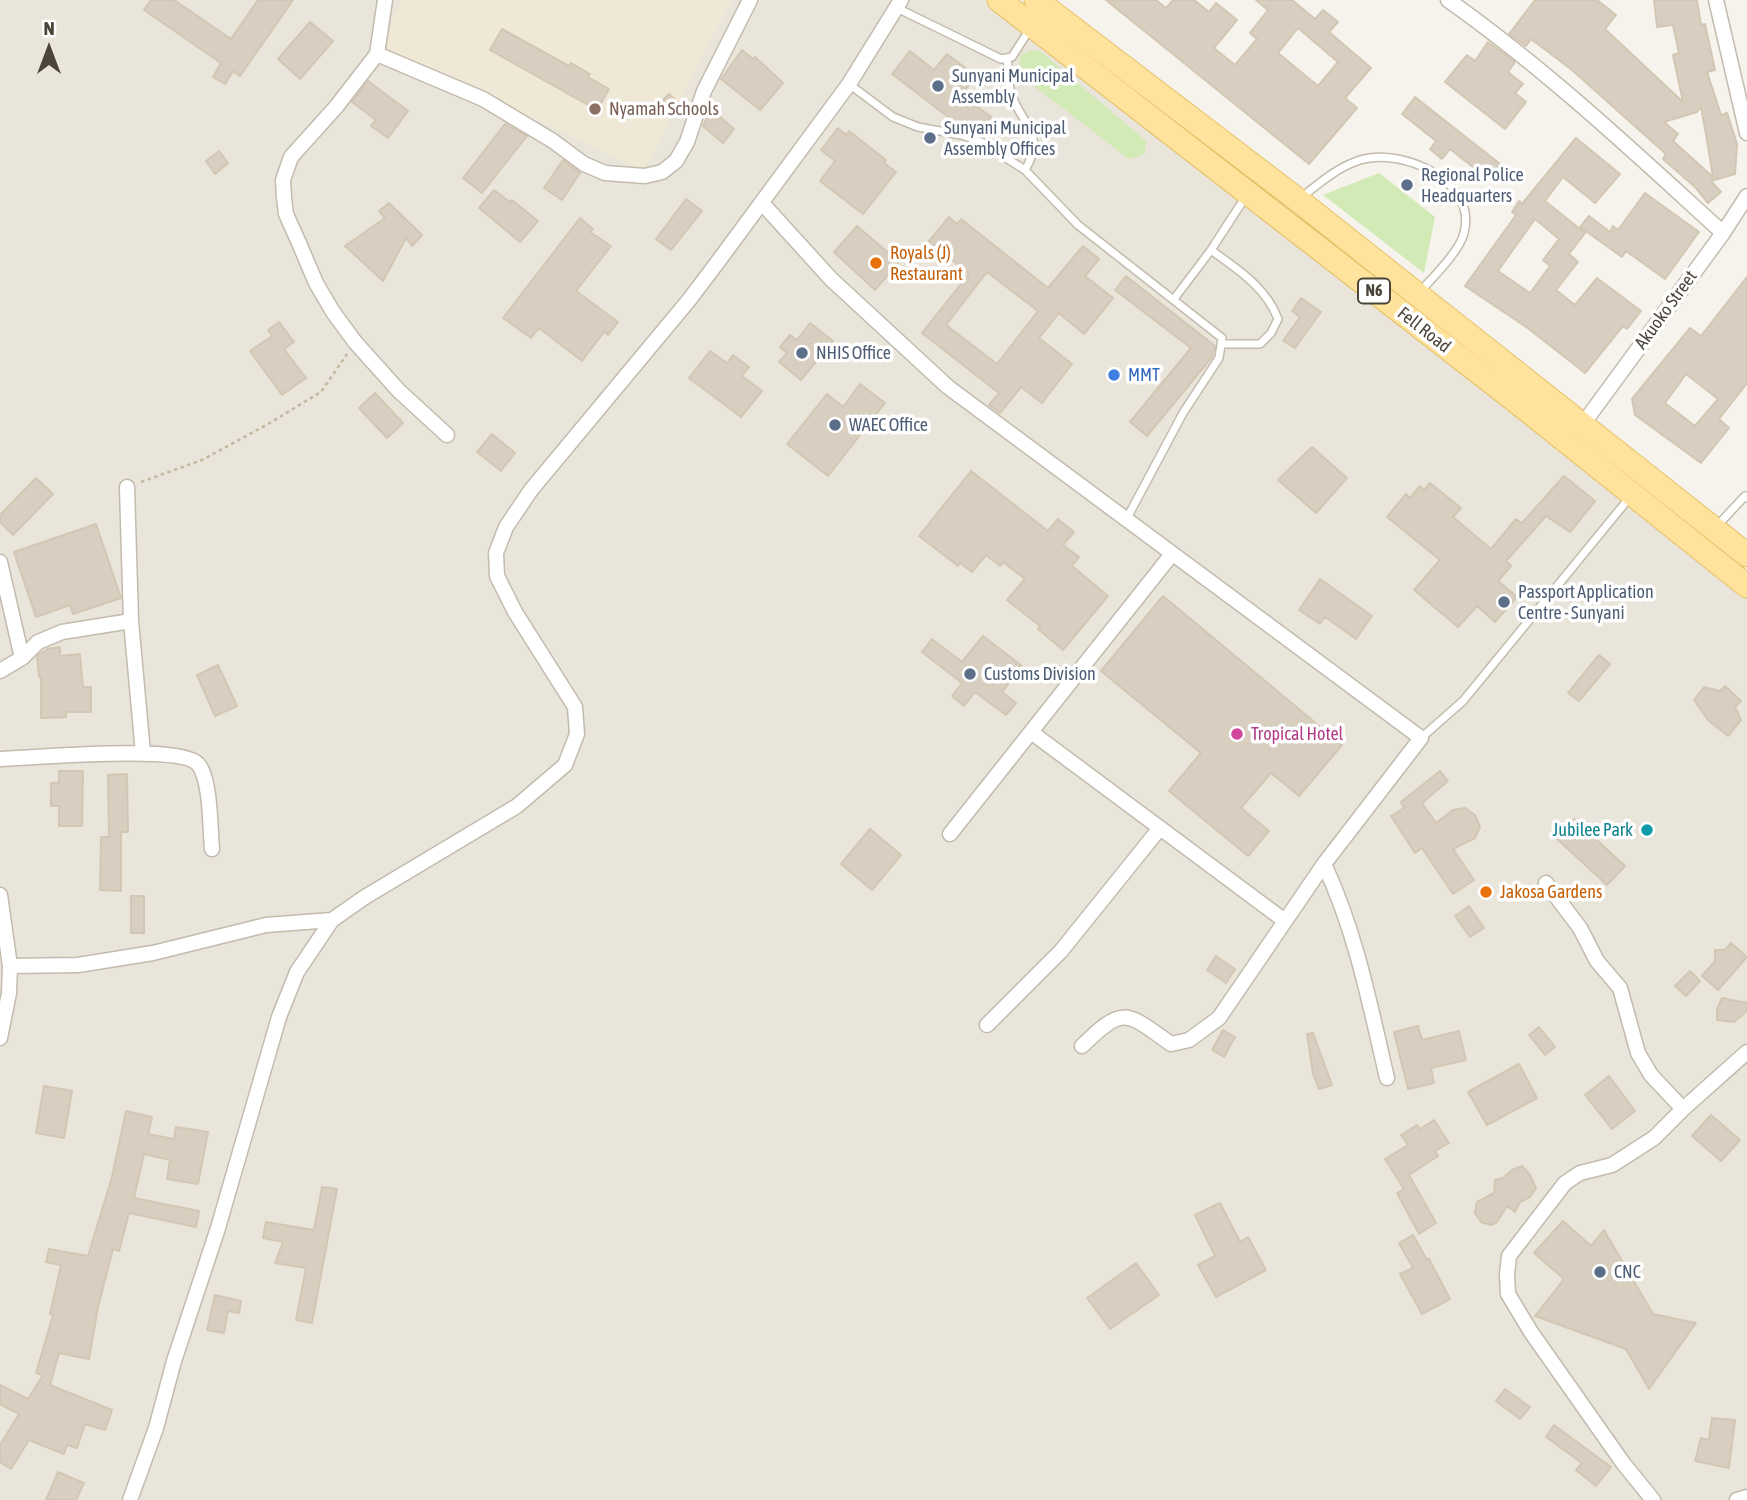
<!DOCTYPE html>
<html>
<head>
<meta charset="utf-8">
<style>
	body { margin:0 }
	#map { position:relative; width:1747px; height:1500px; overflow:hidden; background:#f6f3ec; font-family:"Asap Condensed",sans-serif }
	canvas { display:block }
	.north { position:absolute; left:14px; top:14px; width:70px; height:70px; -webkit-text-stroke:5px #fff; paint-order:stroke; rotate:0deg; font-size:19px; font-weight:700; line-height:28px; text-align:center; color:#4b4439 }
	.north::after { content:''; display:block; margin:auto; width:24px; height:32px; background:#4b4439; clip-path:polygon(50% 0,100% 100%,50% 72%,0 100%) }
</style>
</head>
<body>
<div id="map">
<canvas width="1747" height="1500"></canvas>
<div class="north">N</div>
</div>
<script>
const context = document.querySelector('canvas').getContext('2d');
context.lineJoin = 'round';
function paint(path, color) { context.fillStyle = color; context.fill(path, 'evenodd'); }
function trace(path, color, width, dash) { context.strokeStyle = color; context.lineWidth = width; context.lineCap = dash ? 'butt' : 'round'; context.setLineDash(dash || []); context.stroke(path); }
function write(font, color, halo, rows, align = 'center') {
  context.font = font + ' "Asap Condensed",sans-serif'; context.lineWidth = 7; context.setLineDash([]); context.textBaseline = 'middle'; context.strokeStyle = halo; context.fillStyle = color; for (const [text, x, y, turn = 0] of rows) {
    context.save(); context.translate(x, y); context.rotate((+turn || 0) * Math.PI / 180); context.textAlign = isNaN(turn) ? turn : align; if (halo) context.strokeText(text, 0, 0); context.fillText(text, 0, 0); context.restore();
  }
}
paint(new Path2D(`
	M0 0H992L1747 598V1500H0Z`), '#eae5da');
paint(new Path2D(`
	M401 0H732L644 171 382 47Z`), '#efe8d6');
paint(new Path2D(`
	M1029 51H1040L1146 141 1145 154 1129 159 1022 77 1019 65 1021 55Z
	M1379 173 1435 217 1424 273 1323 195Z`), '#d2eab5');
const building = new Path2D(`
	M151 0H174L231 39 258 0H293L240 76 233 71 225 84 213 77 221 63 144 10Z
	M1106 0H1156L1166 8 1173 0H1194L1209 12 1216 3 1237 20 1214 48 1235 65 1257 39 1250 33 1268 10 1256 0H1292L1315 19 1323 10 1338 22 1329 32 1371 68 1345 98 1357 108 1309 164ZM1298 28 1338 62 1318 86 1278 53Z
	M1535 0H1597L1616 15 1605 29 1683 102 1673 55 1679 53 1673 25 1657 27 1654 0H1697L1701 25 1705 24 1715 70 1707 72 1721 115 1727 113 1737 144 1735 174 1711 181 1721 192 1708 203 1695 187 1663 159 1666 154 1572 70 1531 39 1526 46 1509 34ZM1701 107 1706 134 1713 177 1673 141 1678 134 1664 122 1697 112Z
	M310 22 333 41 300 79 278 59Z
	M502 29 569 66 571 63 590 74 588 77 609 89 597 110 490 50Z
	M1488 42 1515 62 1508 72 1523 84 1515 93 1526 102 1505 129 1445 82 1467 55 1475 61Z
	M742 50 753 59 755 57 783 83 760 110 721 79Z
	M910 51 934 70 947 54 976 76 961 95 991 117 978 134 964 129 892 74Z
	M368 81 408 111 388 138 371 126 376 120 352 102Z
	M669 94 680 104 667 117 656 107Z
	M1415 97 1500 164 1488 179 1450 149 1442 159 1430 149 1436 141 1402 114Z
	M711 109 734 129 723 143 703 126Z
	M505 124 527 136 482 193 463 178Z
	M838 128 846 135 849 131 886 160 884 163 896 172 863 214 820 181 835 161 821 150Z
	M1576 138 1620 174 1595 203 1563 177 1545 201 1585 233 1569 254 1578 262 1556 290 1575 305 1597 278 1641 311 1627 329 1623 326 1585 373 1529 329 1465 286 1516 215 1512 212 1519 201 1522 204ZM1535 219 1559 239 1543 260 1550 266 1530 293 1498 271Z
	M219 151 228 163 215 174 206 161Z
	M563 160 580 173 562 200 544 188Z
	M494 190 510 202 512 200 538 221 520 242 479 208Z
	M1645 193 1699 232 1665 279 1626 251 1622 257 1580 227 1589 216 1610 232 1613 226 1618 230Z
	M686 199 702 211 671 250 656 239Z
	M389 203 422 235 412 246 406 238 383 281 345 246 385 218 379 211Z
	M949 217 957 224 961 219 1048 288 1083 246 1099 259 1085 276 1113 298 1084 334 1059 313 1039 338 1072 364 1042 403 1021 387 1000 413 989 405 999 393 922 333 969 274 929 241ZM987 272 1038 311 997 364 946 325Z
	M580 218 593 229 590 232 611 246 576 291 618 322 608 335 604 332 582 361 539 328 531 338 503 318Z
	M857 226 899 262 875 290 834 252Z
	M1126 276 1215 346 1212 357 1147 436 1130 422 1191 348 1115 290Z
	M1747 277V383L1719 419 1729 428 1701 463 1635 415 1632 399 1690 328 1701 336ZM1686 374 1718 399 1695 426 1665 403Z
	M1301 298 1321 312 1295 348 1283 341 1300 317 1292 311Z
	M279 322 294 342 284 349 306 378 282 395 250 351 272 336 268 330Z
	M810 323 833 341 801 380 779 362 787 353 780 347 790 335 797 340Z
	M710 351 727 363 733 355 749 367 742 376 762 391 741 417 689 378Z
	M860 384 885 403 828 476 787 444 827 394 843 407Z
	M375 393 403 423 387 438 359 408Z
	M492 434 515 453 501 471 477 452Z
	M1312 447 1347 478 1316 513 1278 480Z
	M971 471 1048 531 1058 519 1074 532 1063 545 1079 557 1072 566 1108 596 1063 650 1038 629 1040 626 1007 600 1025 579 1003 562 1000 566 986 555 972 572 960 563 958 566 919 536Z
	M1564 476 1595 501 1570 532 1546 516 1506 561 1511 566 1498 581 1517 597 1495 622 1477 606 1458 627 1414 590 1440 560 1387 517 1406 494 1410 498 1420 486 1424 490 1430 483 1461 508 1453 517 1491 549 1516 519 1522 523Z
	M36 478 53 494 13 535 0 522V515Z
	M96 524 121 598 73 614 70 605 36 617 14 552Z
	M1320 579 1372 616 1356 639 1325 617 1320 624 1299 610Z
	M1163 596 1342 745 1299 796 1271 773 1241 808 1269 831 1248 856 1169 791 1201 753 1101 671Z
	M983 636 1022 666 1002 692 1016 703 1006 715 975 692 964 706 952 696 962 683 922 652 932 639 962 662Z
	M60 647V656L80 654 83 687H91V712H66V717L41 718V677H39L37 656 47 649Z
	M1599 655 1610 664 1579 701 1568 693Z
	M218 665 237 706 215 716 197 675Z
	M1725 686 1741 701 1735 707 1741 720 1728 736 1708 720 1694 700 1704 687 1720 691Z
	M59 771H83L82 826H59V806H51V783H59Z
	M1440 771 1448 781 1422 803 1436 823 1453 810 1465 808 1475 815 1480 827 1475 838 1453 849 1474 880 1453 894 1422 848 1415 853 1391 816 1404 808 1401 802Z
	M127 774 128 832H121V891L100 890 101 837H109L108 775Z
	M1574 819 1625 866 1607 885 1556 838Z
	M870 829 901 855 872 890 841 864Z
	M131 896H144V933H131Z
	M1469 906 1484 928 1470 937 1455 916Z
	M1731 943 1747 957 1718 990 1702 976 1715 961V950H1725Z
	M1216 956 1235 969 1226 983 1207 970Z
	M1690 971 1700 981 1686 996 1675 986Z
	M1722 998 1747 1003V1011L1734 1022 1717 1020V1009Z
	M1418 1026 1422 1040 1459 1031 1466 1060 1431 1068 1434 1083 1408 1089 1394 1032Z
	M1539 1027 1555 1047 1545 1055 1529 1035Z
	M1223 1030 1235 1037 1224 1057 1212 1050Z
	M1313 1033 1332 1085 1319 1089 1313 1073 1307 1034Z
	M1519 1064 1537 1098 1487 1125 1468 1092Z
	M1609 1076 1635 1111 1612 1129 1585 1095Z
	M44 1086 72 1091 64 1138 36 1133Z
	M126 1111 152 1117 148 1134 174 1139 176 1127 208 1132 198 1184 167 1179 170 1160 144 1154 134 1198 199 1211 196 1227 129 1213 119 1251 113 1249 98 1307 89 1359 59 1353 50 1385 112 1410 105 1430 85 1424 77 1448 67 1445 64 1454 29 1440 11 1469 0 1462V1445L19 1414 0 1404V1385L28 1399 43 1375 36 1373 53 1315 50 1314 61 1265 46 1262 49 1249 88 1256 112 1177Z
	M1711 1115 1740 1140 1721 1161 1692 1136Z
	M1434 1120 1449 1143 1435 1151 1438 1156 1409 1175 1436 1223 1419 1234 1397 1193 1404 1189 1385 1159 1408 1145 1401 1135 1417 1125 1420 1129Z
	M1522 1166 1530 1175 1536 1188 1530 1197 1520 1202 1515 1212 1507 1206 1497 1222 1491 1225 1481 1222 1475 1213 1477 1202 1494 1193 1495 1180 1503 1178 1512 1170Z
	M322 1187 337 1189 312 1323 296 1320 306 1268 275 1263 283 1242 263 1238 266 1222 314 1230Z
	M1220 1203 1240 1242 1248 1237 1266 1270 1216 1297 1198 1265 1215 1256 1195 1215Z
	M1563 1221 1591 1246 1604 1230 1653 1314 1696 1323 1649 1389 1626 1349 1535 1316 1564 1279 1534 1253Z
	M1413 1235 1427 1260 1429 1259 1450 1299 1422 1314 1400 1274 1413 1268 1399 1243Z
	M1136 1263 1159 1295 1110 1329 1087 1298Z
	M215 1295 241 1301 239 1313 228 1311 224 1333 207 1330Z
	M1505 1389 1530 1407 1520 1419 1496 1401Z
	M1712 1418 1735 1420 1729 1468 1695 1461 1701 1438 1709 1440Z
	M1554 1425 1611 1467 1596 1486 1576 1470 1582 1463 1546 1437Z
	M58 1472 84 1483 76 1500H46Z`);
paint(building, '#d8cfc1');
trace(building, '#d3c7b4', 2);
const service = new Path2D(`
	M897 8 1001 59 1012 57 1031 27
	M1007 59C1009 70 1008 83 1011 93 1021 125 1047 133 1025 170
	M849 84 893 117 918 127 962 135 981 142 1025 170 1078 225 1222 338 1219 358 1183 413 1126 520
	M1302 197C1319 183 1338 167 1360 160 1402 147 1478 181 1464 233 1460 251 1432 278 1419 293
	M1211 250C1237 269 1266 287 1278 319L1271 333 1260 344H1223
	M1174 299 1211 250 1246 196
	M1717 526 1745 496 1747 498
	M1421 738 1463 701 1630 497`);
const minor = new Path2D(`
	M385 0 377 54 336 107 291 157 283 180 284 198 286 214 299 243 316 283 333 312 355 342 399 391 447 435
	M1448 0C1546 69 1634 152 1723 233
	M1716 0 1747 133
	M377 54 483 99 553 141 584 164 605 173 645 176 662 172 676 161 687 142 704 91 750 0
	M762 203 831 279 948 387 1421 738 1324 864 1219 1018 1189 1040 1171 1044C1126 1012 1124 1005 1082 1046
	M1583 424 1723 233 1747 196
	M127 487 131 621 143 753
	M0 562 22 658
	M0 671 22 658 38 642 62 632 131 621
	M1031 732 1285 921
	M0 759C32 758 181 744 198 764 211 779 210 829 212 849
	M950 834 1172 554
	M1324 864C1356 932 1370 1005 1387 1078
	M1546 883 1580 928 1597 961 1620 988 1638 1053 1651 1075 1683 1109
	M0 895 10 966 9 993 0 1038
	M10 966 78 965 153 953 266 925 332 920
	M987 1025 1061 951 1160 828
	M130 1500 156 1428 174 1361 218 1228 279 1017 297 972 332 920 365 897 517 806 565 765 577 734 575 707 515 612 497 576 496 553 506 527 531 490 689 300 717 263 849 84 901 0
	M1653 1500 1623 1463 1531 1332 1508 1294 1507 1274 1509 1256 1565 1183 1580 1173 1612 1165 1654 1138 1683 1109 1747 1052
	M1737 1500 1747 1497`);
const primary = new Path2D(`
	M999 0 1517 402 1747 586
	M1036 0 1298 200 1747 555`);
trace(service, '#c2bbae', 10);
trace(minor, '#c2bbae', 17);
trace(primary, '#e6c16a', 25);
trace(new Path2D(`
	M141 482 202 460 268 424 321 392 347 354`), '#c4b79f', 2.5, [3.5, 3.5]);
trace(service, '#fff', 7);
trace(minor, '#fff', 14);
trace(primary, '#ffe39c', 23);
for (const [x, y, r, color] of [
	[938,86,7,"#5c6f8a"],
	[595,109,7,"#8d6e63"],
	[930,138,7,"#5c6f8a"],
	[1407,185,7,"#5c6f8a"],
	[876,263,7,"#e8710a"],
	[802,353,7,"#5c6f8a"],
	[1114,375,7,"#3f7fe0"],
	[835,425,7,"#5c6f8a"],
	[1504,602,7,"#5c6f8a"],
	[970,674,7,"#5c6f8a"],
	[1237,734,7,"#d1479c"],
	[1647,830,7,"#0f9aa8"],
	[1486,892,7,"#e8710a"],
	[1600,1272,7,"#5c6f8a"]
]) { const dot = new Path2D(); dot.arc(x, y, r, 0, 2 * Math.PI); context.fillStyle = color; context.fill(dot); trace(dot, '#fff', 2.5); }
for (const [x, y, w] of [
	[1374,291,32]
]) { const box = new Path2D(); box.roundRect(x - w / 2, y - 12.5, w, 25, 5); context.fillStyle = '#fff'; context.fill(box); trace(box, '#4b4439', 2); }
write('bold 16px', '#4b4439', null, [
	["N6",1374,291]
]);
write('18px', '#4e5e75', '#fff', [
	["Sunyani Municipal",952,76],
	["Assembly",952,97],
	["Sunyani Municipal",944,128],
	["Assembly Offices",944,149],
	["Regional Police",1421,175],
	["Headquarters",1421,196],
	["NHIS Office",816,353],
	["WAEC Office",849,425],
	["Passport Application",1518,592],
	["Centre - Sunyani",1518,613],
	["Customs Division",984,674],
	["CNC",1614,1272]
], 'left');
write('18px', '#785e54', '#fff', [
	["Nyamah Schools",609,109]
], 'left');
write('18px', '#c56008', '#fff', [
	["Royals (J)",890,253],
	["Restaurant",890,274],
	["Jakosa Gardens",1500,892]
], 'left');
write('18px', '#4b4439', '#fff', [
	["Akuoko Street",1666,310,-54],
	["Fell Road",1424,330,38]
]);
write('18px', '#366cbe', '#fff', [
	["MMT",1128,375]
], 'left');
write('18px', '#b23c85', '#fff', [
	["Tropical Hotel",1251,734]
], 'left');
write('18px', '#0d838f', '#fff', [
	["Jubilee Park",1633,830]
], 'right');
</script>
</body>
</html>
